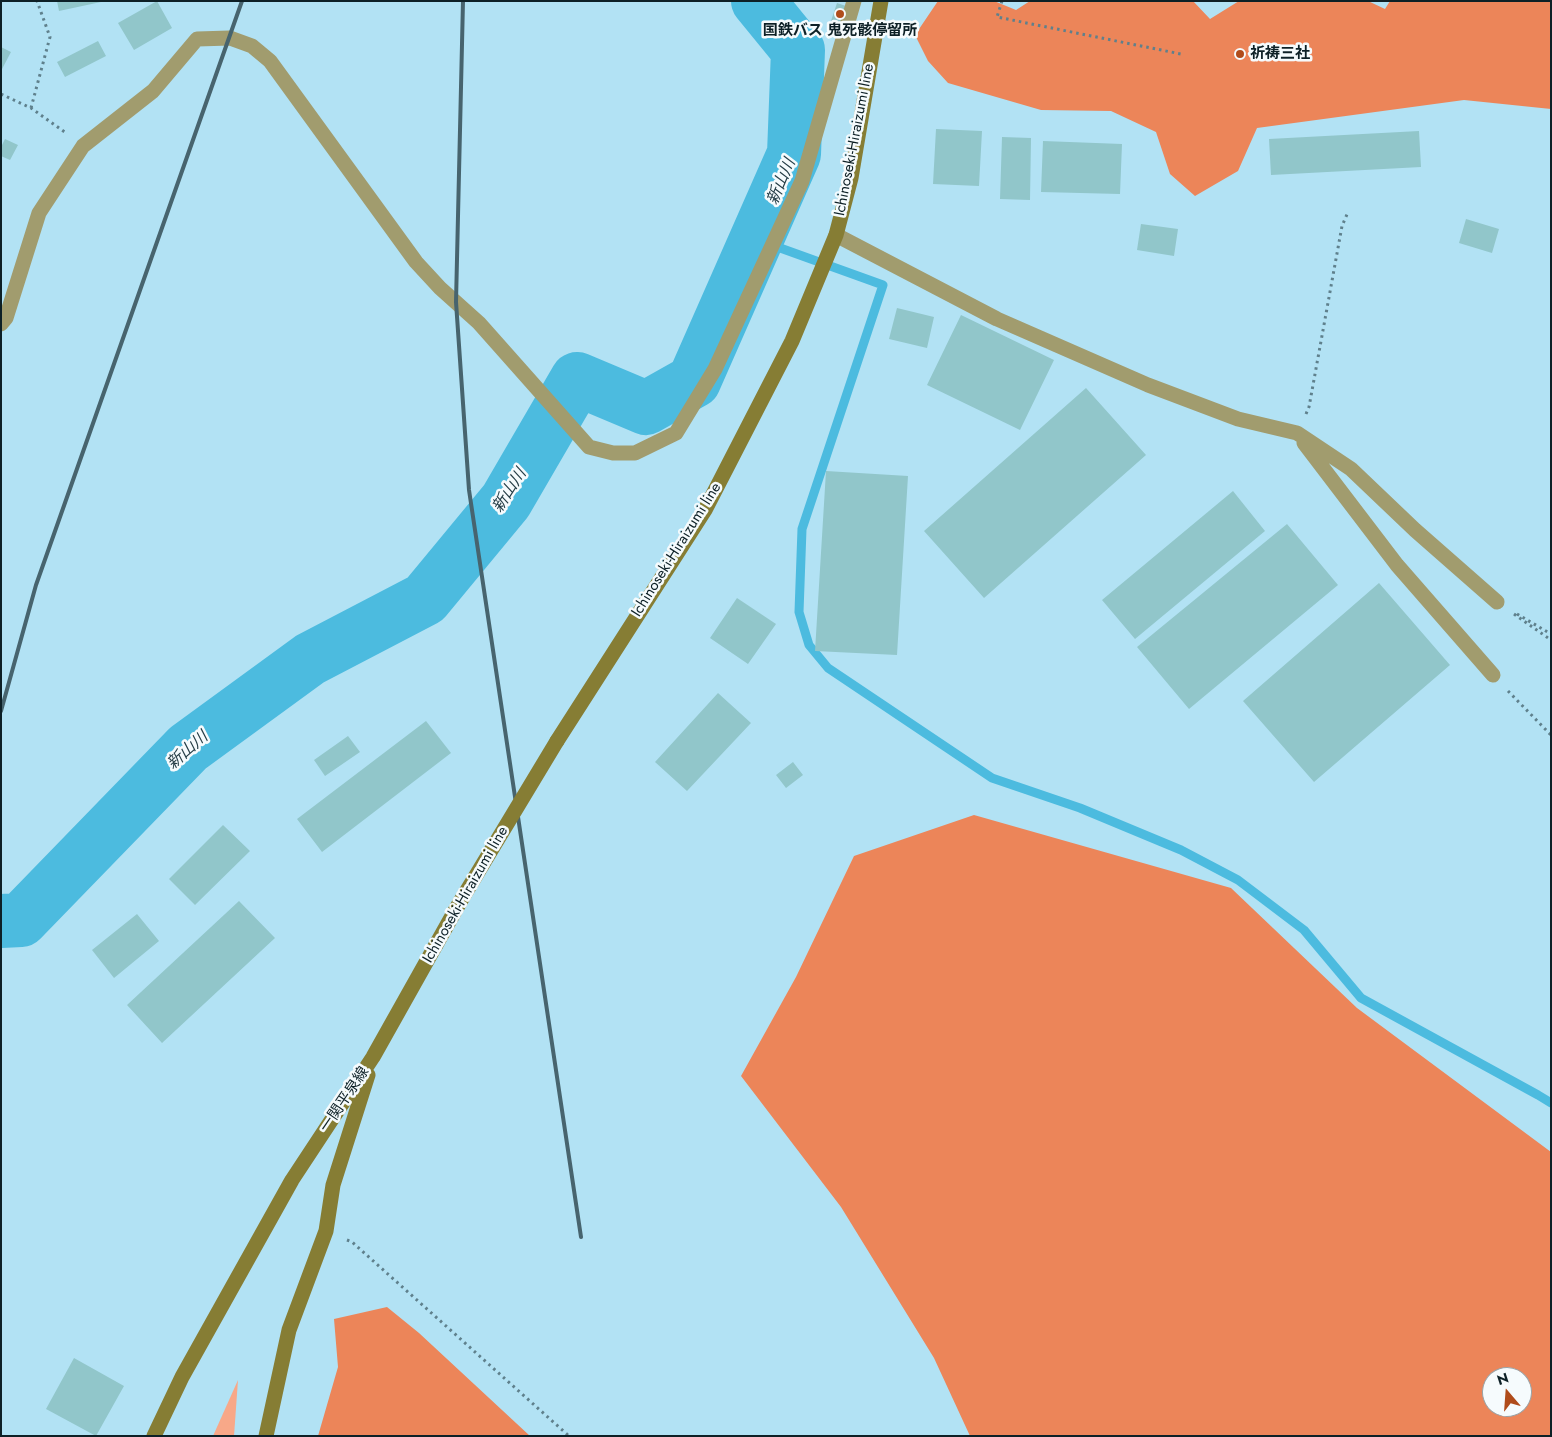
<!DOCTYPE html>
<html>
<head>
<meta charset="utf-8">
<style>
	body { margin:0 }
	#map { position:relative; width:1552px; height:1437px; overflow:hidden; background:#b2e2f4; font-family:Jost,sans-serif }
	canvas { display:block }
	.frame { position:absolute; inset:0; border:2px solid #0d2026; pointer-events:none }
	.north { position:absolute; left:1482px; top:1367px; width:50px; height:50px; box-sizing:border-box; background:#f6fbfd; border:1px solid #99a3a7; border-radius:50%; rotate:342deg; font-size:14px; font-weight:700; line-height:20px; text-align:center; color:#0d2026 }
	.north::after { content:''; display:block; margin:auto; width:18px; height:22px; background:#b04c1b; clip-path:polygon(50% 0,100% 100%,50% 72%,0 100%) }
</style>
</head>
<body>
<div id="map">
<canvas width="1552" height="1437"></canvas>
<div class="frame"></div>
<div class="north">N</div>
</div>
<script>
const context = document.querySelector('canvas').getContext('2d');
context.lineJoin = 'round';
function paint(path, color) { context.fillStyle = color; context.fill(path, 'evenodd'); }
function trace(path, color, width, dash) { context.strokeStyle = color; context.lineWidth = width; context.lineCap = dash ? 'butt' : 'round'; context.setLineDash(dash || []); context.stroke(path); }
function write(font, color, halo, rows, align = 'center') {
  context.font = font + ' Jost,"Noto Sans JP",sans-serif'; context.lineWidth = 5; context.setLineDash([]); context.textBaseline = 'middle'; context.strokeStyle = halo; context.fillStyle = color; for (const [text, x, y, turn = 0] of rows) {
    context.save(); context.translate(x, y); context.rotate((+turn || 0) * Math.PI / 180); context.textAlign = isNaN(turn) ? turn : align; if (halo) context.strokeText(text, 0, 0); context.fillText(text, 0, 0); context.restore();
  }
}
paint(new Path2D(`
	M238 1380 234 1436H213Z`), '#f8a888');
paint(new Path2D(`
	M938 1H994L1016 10 1030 1H1193L1210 19 1239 1H1368L1385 9 1390 1H1551V109L1464 100 1257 128 1238 171 1195 196 1170 174 1156 132 1111 111 1041 110 948 83 928 61 915 35Z
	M974 815 1231 888 1357 1008 1551 1152V1436H970L934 1358 841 1207 741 1076 796 977 854 856ZM1492 1377H1522V1407H1492Z
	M387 1307 419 1333 530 1436H318L338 1367 334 1319Z`), '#ec8559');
trace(new Path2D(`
	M758 240 883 285 802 529 799 612 809 645 828 668 992 778 1080 808 1181 850 1238 880 1304 930 1361 998 1538 1095 1551 1103`), '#4cbbdf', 9);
trace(new Path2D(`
	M1 921 21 920 188 748 310 659 425 599 506 501 577 379 646 408 694 381 794 154 798 50 758 1`), '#4cbbdf', 54);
paint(new Path2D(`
	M57 1H101V2L59 11Z
	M157 1 172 28 134 50 118 23Z
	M837 3 849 7 842 28 830 24Z
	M98 41 106 56 65 77 57 62Z
	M1 47 11 52 1 71Z
	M936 129 982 131 979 186 933 184Z
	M1419 131 1421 167 1271 175 1269 139Z
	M1002 137 1031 138 1030 200 1000 199Z
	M5 139 18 145 10 160 1 156V147Z
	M1043 141 1122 144 1120 194 1041 192Z
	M1466 219 1499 229 1492 253 1459 243Z
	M1141 224 1178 229 1174 256 1137 250Z
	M897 308 934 317 927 348 889 339Z
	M961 315 1054 360 1020 430 927 385Z
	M1086 388 1146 455 984 598 924 531Z
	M826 471 908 476 897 655 815 651Z
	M1233 491 1265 531 1135 639 1102 600Z
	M1287 524 1338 585 1189 709 1137 647Z
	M1379 583 1450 665 1314 782 1243 701Z
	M737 598 776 624 748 664 710 638Z
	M718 693 751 723 687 791 655 762Z
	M426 721 451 753 322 852 297 819Z
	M348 736 360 752 325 776 314 760Z
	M793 762 803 775 786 788 776 775Z
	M223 825 250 851 195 905 169 879Z
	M239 901 275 938 162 1043 127 1005Z
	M137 914 159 941 114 978 92 950Z
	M74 1358 124 1386 96 1436 46 1409Z`), '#91c6ca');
trace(new Path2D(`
	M1002 1 997 17 1181 54
	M1 94 31 108 66 133
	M31 108 50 37 37 1
	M1306 414 1309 407 1342 226 1348 212
	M1514 614 1551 640
	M1517 614 1551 634
	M1508 691 1551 735
	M347 1240 352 1242 569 1436`), '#5f808c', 3, [2.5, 4]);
trace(new Path2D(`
	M836 235 997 319 1148 385 1238 419 1297 433 1351 469 1415 530 1497 602
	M1 324 6 318 39 213 83 146 153 91 197 39 230 38 252 46 270 61 416 262 440 288 479 323 589 447 613 453H635L676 433 715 369 802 181 854 1
	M1304 443 1397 565 1493 675`), '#a19c6e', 15);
trace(new Path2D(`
	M557 741 705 510 792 341 836 235 851 178 881 1
	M154 1436 182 1377 292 1180 373 1057 460 902
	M266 1436 289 1330 326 1231 333 1185 368 1075`), '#867d34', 15);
trace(new Path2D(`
	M463 1 456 302 469 490 581 1237
	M1 711 36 585 242 1`), '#47646e', 4);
trace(new Path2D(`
	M460 902 557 741`), '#867d34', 15);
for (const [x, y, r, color] of [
	[840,14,5,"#b04c1b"],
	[1240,54,5,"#b04c1b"]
]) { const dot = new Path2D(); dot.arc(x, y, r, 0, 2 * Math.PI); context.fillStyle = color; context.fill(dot); trace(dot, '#f6fbfd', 2); }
write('bold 15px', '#0d2026', '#f6fbfd', [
	["国鉄バス 鬼死骸停留所",840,31],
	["祈祷三社",1250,54,"left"]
]);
write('15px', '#0d2026', '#f6fbfd', [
	["Ichinoseki-Hiraizumi line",855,140,-79],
	["Ichinoseki-Hiraizumi line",677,550,-58],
	["Ichinoseki-Hiraizumi line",466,895,-60],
	["一関平泉線",345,1100,-56]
]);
write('italic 16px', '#263e47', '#f6fbfd', [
	["新山川",782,182,-67],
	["新山川",510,491,-57],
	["新山川",188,751,-41]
]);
</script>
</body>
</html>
